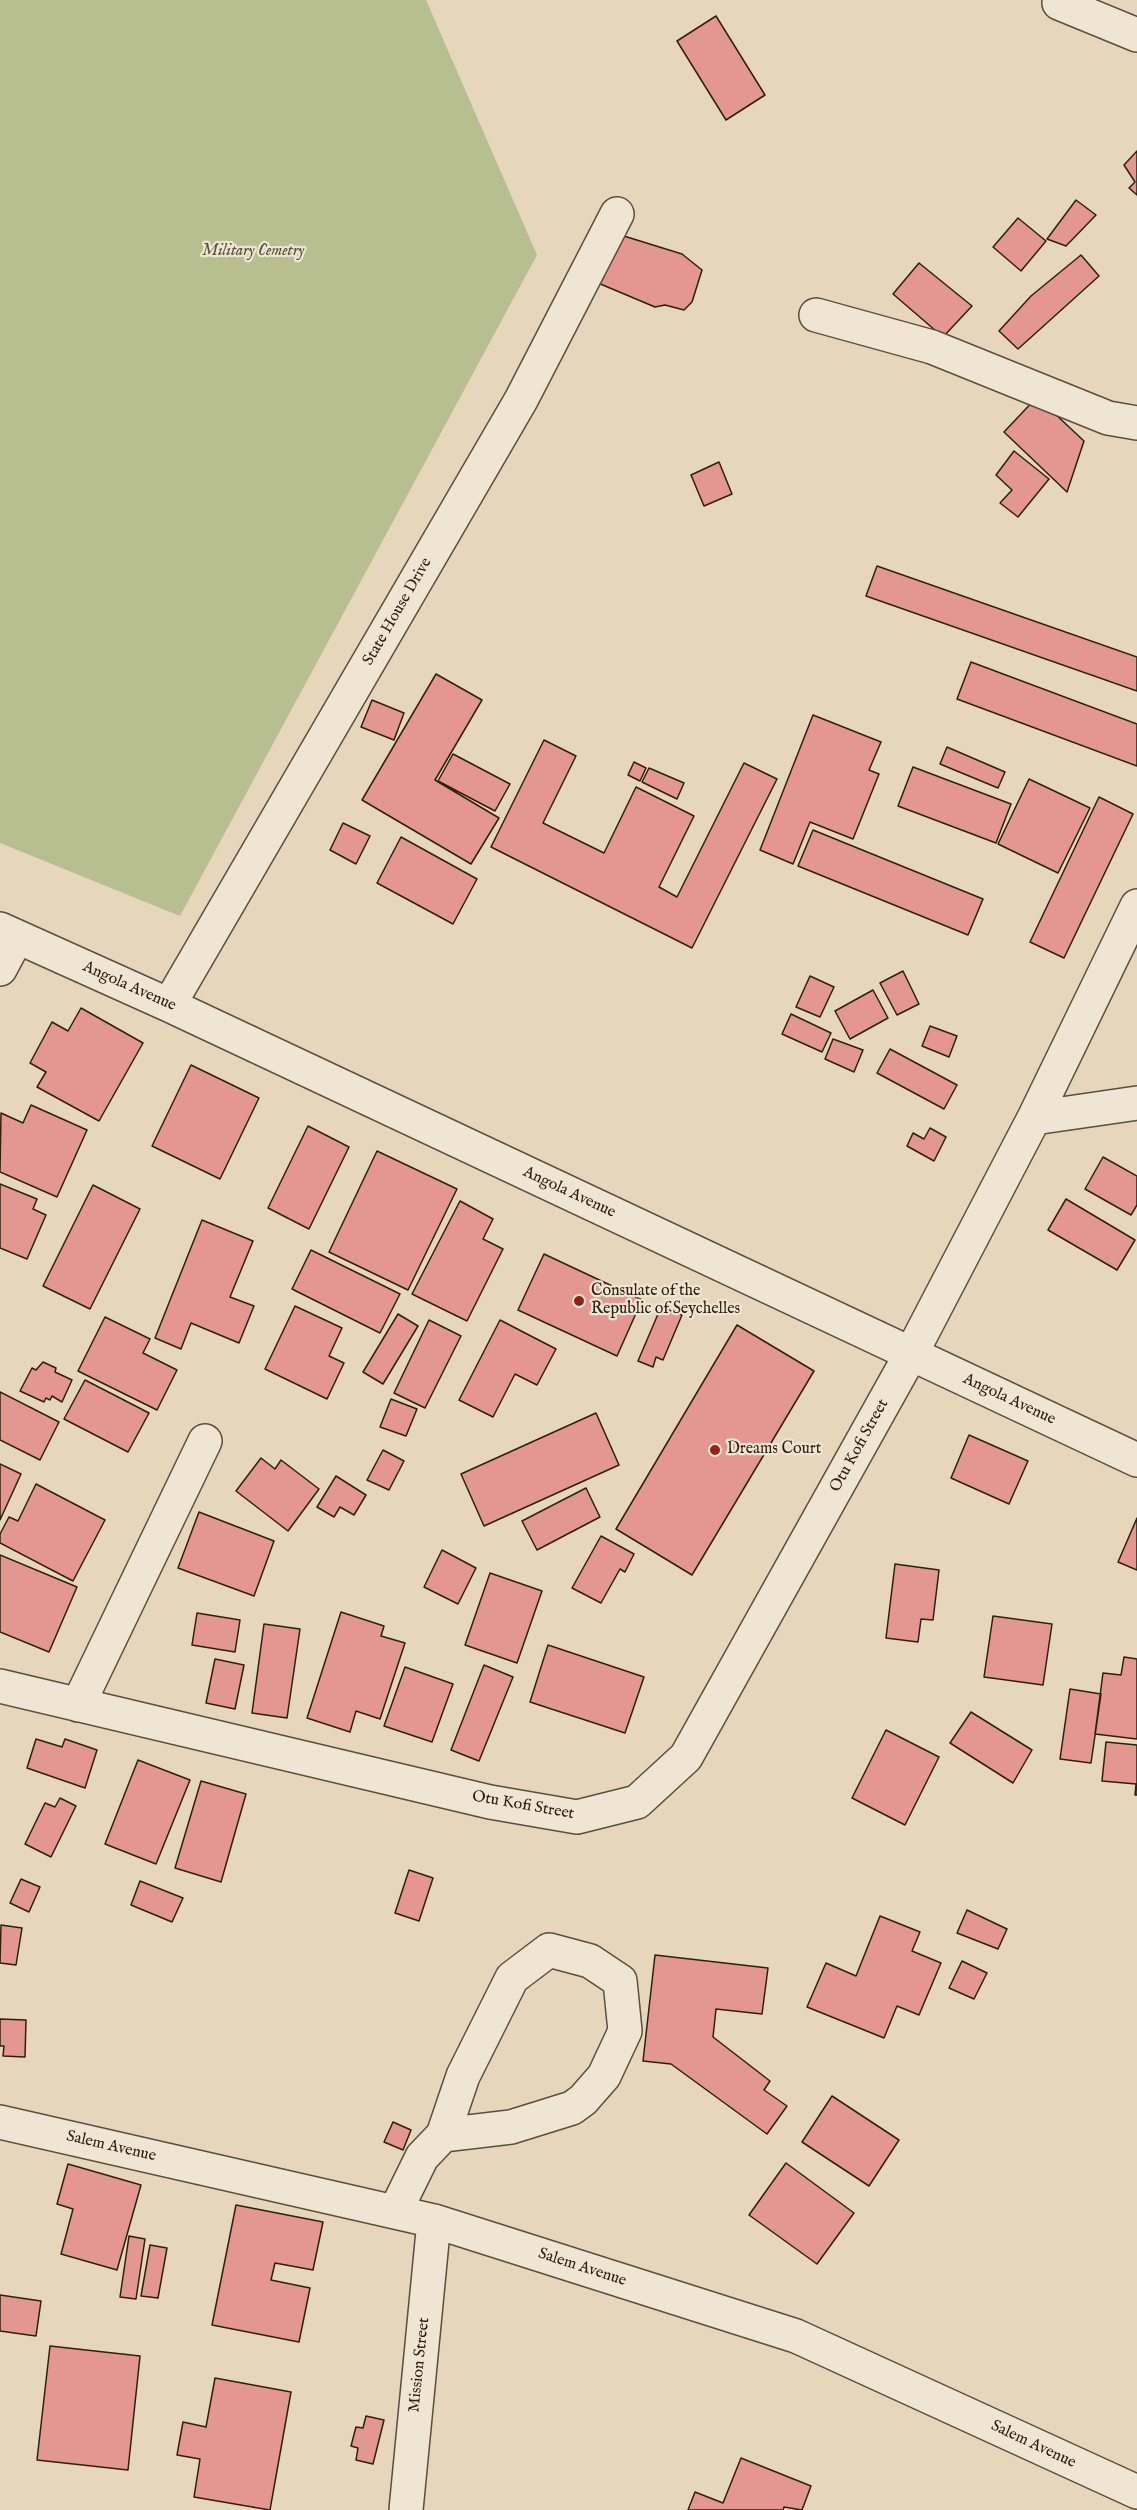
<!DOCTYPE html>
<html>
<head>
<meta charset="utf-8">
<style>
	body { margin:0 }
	canvas { display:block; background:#e6d7bc }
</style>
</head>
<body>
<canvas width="1137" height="2510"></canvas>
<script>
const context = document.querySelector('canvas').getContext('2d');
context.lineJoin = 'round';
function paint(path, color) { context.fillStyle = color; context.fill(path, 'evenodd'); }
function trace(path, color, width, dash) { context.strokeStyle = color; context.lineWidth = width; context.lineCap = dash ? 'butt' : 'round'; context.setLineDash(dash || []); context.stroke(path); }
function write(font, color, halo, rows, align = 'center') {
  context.font = font + ' "IM FELL English",serif'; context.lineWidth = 4.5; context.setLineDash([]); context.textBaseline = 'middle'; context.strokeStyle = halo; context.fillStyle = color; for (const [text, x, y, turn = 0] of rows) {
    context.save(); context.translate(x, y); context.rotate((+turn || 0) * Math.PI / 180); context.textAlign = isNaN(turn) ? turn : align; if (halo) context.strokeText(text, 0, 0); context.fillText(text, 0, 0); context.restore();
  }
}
paint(new Path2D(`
	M0 0H426L537 255 180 916 0 843Z`), '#b7be8f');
const building = new Path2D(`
	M716 16 765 95 726 120 677 41Z
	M1137 151V195L1129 188 1135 182 1124 165Z
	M1076 200 1096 215 1066 246 1047 239Z
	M1018 218 1046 241 1021 271 993 247Z
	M611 232 682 254 702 270 692 302 684 310 665 305 655 307 598 283Z
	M1081 255 1099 276 1018 349 999 331 1031 296Z
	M919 263 972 306 943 337 893 294Z
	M1037 397 1084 441 1067 492 1004 432Z
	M1014 451 1049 479 1018 517 1000 503 1012 490 996 475Z
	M719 462 732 494 704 506 691 475Z
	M877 566 1137 657V691L866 596Z
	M971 662 1137 724V766L957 699Z
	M436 674 482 700 435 780 499 818 471 864 362 800Z
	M372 700 404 713 394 740 361 727Z
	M813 715 881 742 869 770 879 774 853 839 810 822 793 864 760 850Z
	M544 740 576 756 543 823 604 853 636 787 694 816 659 887 677 897 744 763 777 779 692 948 491 847Z
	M947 747 1005 772 998 788 940 764Z
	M453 754 510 784 495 811 438 781Z
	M634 762 646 768 640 781 628 775Z
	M913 767 1011 804 996 843 898 806Z
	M649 768 684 783 677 799 642 782Z
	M1029 779 1090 808 1058 873 998 844Z
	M1099 797 1133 814 1064 958 1030 942Z
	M343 823 370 836 356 864 330 850Z
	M813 830 983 899 968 935 798 866Z
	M401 837 477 879 453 924 377 883Z
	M903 971 919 1004 897 1015 880 983Z
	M810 976 834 987 820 1017 796 1007Z
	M873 990 888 1018 850 1039 835 1011Z
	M81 1008 143 1043 99 1121 37 1087 46 1072 30 1063 52 1022 68 1031Z
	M791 1014 831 1033 822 1052 782 1034Z
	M930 1026 957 1036 949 1057 922 1046Z
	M833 1039 863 1050 854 1072 825 1059Z
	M890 1049 957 1085 944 1109 877 1073Z
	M191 1065 259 1098 220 1179 152 1146Z
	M31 1105 87 1130 57 1197 0 1172 1 1113 23 1123Z
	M308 1126 349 1147 309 1229 268 1208Z
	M930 1128 946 1137 934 1161 907 1146 913 1133 924 1139Z
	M377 1151 457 1189 408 1290 329 1252Z
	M1103 1157 1137 1176V1205L1131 1215 1085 1189Z
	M0 1184 37 1199 33 1209 46 1215 27 1259 0 1248Z
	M93 1185 140 1209 90 1309 43 1286Z
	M1066 1199 1135 1240 1117 1270 1048 1230Z
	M460 1201 493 1219 483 1239 503 1249 467 1321 412 1294Z
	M202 1220 253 1241 230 1297 254 1306 239 1343 191 1323 181 1349 155 1338Z
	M311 1250 400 1294 380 1333 292 1289Z
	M544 1254 642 1300 617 1356 518 1310Z
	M295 1306 342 1328 329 1356 344 1363 327 1399 265 1369Z
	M661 1307 682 1315 663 1360 656 1357 653 1367 638 1361Z
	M398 1314 418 1326 383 1384 363 1372Z
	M105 1317 150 1339 143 1353 177 1370 157 1410 78 1371Z
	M429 1320 461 1336 425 1408 394 1393Z
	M500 1320 556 1349 537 1385 515 1374 493 1417 459 1400Z
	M737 1325 814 1371 692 1575 616 1529Z
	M43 1362 56 1368 55 1372 72 1380 62 1402 52 1396 50 1400 46 1398 44 1402 20 1391 32 1368 36 1370Z
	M85 1380 149 1413 128 1452 64 1419Z
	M0 1392 59 1422 40 1460 0 1440Z
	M391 1399 417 1409 406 1436 380 1427Z
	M596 1413 619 1465 484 1526 461 1474Z
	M969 1435 1028 1461 1009 1504 951 1478Z
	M383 1450 404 1461 389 1490 367 1480Z
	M261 1458 275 1469 281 1460 319 1489 288 1531 236 1491Z
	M0 1464 21 1474 0 1520Z
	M336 1476 366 1495 354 1515 340 1507 334 1517 317 1507Z
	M36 1484 105 1520 73 1581 0 1543V1534L9 1517 18 1521Z
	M586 1488 600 1517 537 1550 522 1521Z
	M199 1512 274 1541 254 1596 178 1568Z
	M1137 1518V1570L1118 1562Z
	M601 1536 634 1554 625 1572 620 1569 601 1603 572 1588Z
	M442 1550 476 1568 458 1604 424 1587Z
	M0 1555 77 1587 49 1652 0 1632Z
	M895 1564 939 1570 933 1620 921 1619 918 1642 886 1638Z
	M490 1573 542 1591 517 1663 465 1645Z
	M341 1612 384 1626 381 1636 405 1643 380 1719 356 1711 350 1732 307 1718Z
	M197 1613 240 1620 235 1652 192 1645Z
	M993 1616 1052 1624 1043 1685 984 1677Z
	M264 1624 300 1629 287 1718 252 1713Z
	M548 1645 644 1677 625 1733 530 1702Z
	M1124 1657 1137 1659V1739L1095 1734 1103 1673 1121 1675Z
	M215 1659 244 1665 235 1709 206 1703Z
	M484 1665 513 1677 479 1761 451 1750Z
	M405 1667 453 1684 432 1742 384 1726Z
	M1070 1689 1101 1694 1091 1763 1060 1759Z
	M971 1712 1032 1750 1013 1783 950 1743Z
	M886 1730 939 1757 905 1825 852 1798Z
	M36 1739 62 1747 65 1739 97 1750 85 1788 27 1768Z
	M1106 1742 1137 1745V1795H1135L1136 1784 1102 1781Z
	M138 1760 190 1780 156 1864 105 1844Z
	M201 1781 246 1794 221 1882 175 1868Z
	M60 1798 76 1806 51 1857 25 1844 45 1803 55 1807Z
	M409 1870 433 1878 419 1921 395 1913Z
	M21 1879 40 1887 29 1912 10 1903Z
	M140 1881 183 1898 172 1922 131 1905Z
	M967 1910 1007 1929 998 1949 957 1933Z
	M880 1916 920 1932 912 1951 941 1963 919 2015 897 2006 884 2038 807 2007 826 1963 856 1976Z
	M1 1925 22 1928 16 1965 0 1963Z
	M655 1955 768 1968 762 2014 716 2009 713 2037 770 2081 764 2090 787 2106 767 2134 671 2064 643 2061Z
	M962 1961 987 1973 974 1999 949 1988Z
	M0 2019 26 2020 25 2057 3 2056 4 2046H0Z
	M832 2096 899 2140 869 2186 802 2142Z
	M393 2122 411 2130 403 2150 384 2142Z
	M786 2163 854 2213 817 2264 749 2215Z
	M68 2164 141 2185 117 2270 61 2254 73 2209 57 2204Z
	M236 2205 323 2222 313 2270 275 2263 271 2280 310 2288 299 2342 212 2325Z
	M129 2236 145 2239 136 2299 120 2297Z
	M150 2245 167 2248 158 2298 141 2296Z
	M0 2295 41 2301 36 2336 0 2331Z
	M50 2346 140 2356 128 2470 37 2460Z
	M215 2378 291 2392 270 2510 194 2497 200 2459 177 2455 183 2422 206 2427Z
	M366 2416 384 2420 373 2464 356 2460 358 2448 351 2446 356 2427 363 2428Z
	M741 2458 811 2486 802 2510 784 2507 783 2510H688L695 2492 723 2503Z`);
paint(building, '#e49791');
trace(building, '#2d2010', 1.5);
const minor = new Path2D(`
	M1059 3 1137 35
	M816 315 932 347 1108 418 1137 423
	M0 929 169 1005 1137 1460
	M0 969 17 937
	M169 1005 521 400 617 214
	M1034 1118 1137 1103
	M0 1686 490 1802 577 1817 637 1802 686 1757 911 1354 1034 1118 1137 906
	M78 1705 205 1441
	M0 2122 434 2221 796 2336 1137 2492
	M395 2212 422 2157 443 2135 511 2127 572 2108 583 2100 604 2076 625 2031 620 1981 590 1961 549 1950 512 1978 463 2076 443 2135
	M406 2510 434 2221`);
trace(minor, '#5b4e3b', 36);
trace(minor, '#efe5d3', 33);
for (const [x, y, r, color] of [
	[579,1301,6,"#8f2418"],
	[715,1450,6,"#8f2418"]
]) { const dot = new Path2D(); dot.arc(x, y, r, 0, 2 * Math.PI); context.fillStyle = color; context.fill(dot); trace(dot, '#efe5d3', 2); }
write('italic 16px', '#564f36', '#efe5d3', [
	["Military Cemetry",253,252]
]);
write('16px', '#2d2010', '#efe5d3', [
	["State House Drive",398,612,-60],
	["Angola Avenue",129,987,24],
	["Angola Avenue",569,1193,25],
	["Angola Avenue",1009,1400,25],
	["Otu Kofi Street",860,1446,-61],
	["Otu Kofi Street",523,1806,10],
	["Salem Avenue",111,2147,13],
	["Salem Avenue",582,2268,18],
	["Mission Street",420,2365,-84],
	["Salem Avenue",1033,2445,25]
]);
write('16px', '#2d2010', '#efe5d3', [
	["Consulate of the",591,1292],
	["Republic of Seychelles",591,1310],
	["Dreams Court",727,1450]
], 'left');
</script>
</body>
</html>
